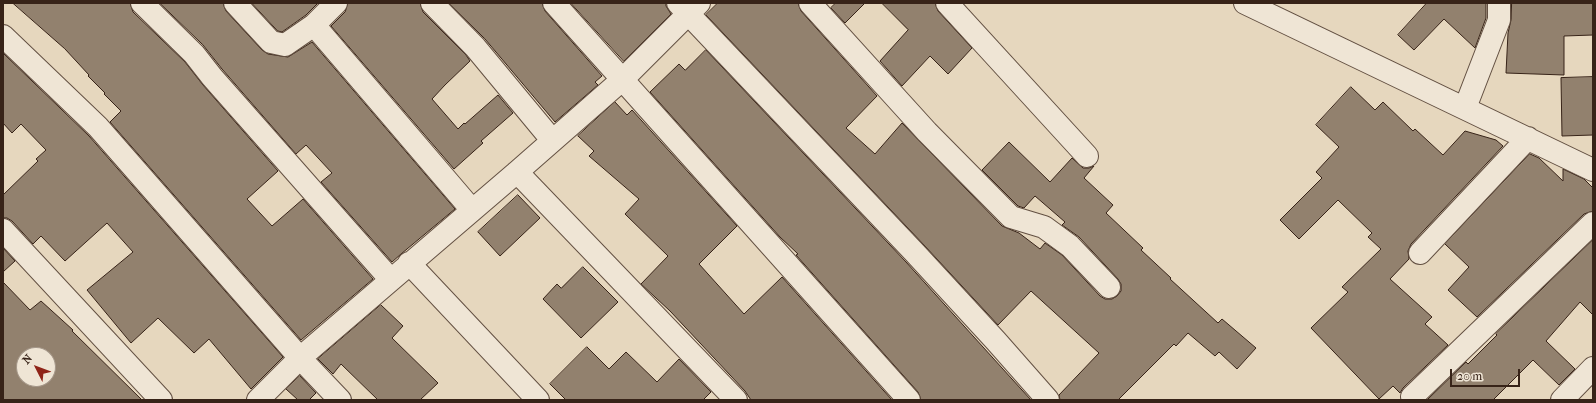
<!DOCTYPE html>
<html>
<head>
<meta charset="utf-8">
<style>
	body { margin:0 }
	#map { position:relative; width:1596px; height:403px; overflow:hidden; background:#e6d7be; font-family:"IM FELL French Canon",serif }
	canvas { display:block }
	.frame { position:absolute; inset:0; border:4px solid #372318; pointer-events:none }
	.north { position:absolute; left:16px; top:347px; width:40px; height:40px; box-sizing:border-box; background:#efe5d5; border:1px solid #a59789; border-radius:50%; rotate:312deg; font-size:11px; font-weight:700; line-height:16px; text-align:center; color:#372318 }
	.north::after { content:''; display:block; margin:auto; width:14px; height:18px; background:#8f2418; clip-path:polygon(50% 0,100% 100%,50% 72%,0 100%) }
	.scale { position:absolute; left:1450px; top:369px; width:70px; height:18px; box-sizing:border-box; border:2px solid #372318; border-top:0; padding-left:5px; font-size:12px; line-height:14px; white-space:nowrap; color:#372318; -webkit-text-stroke:3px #efe5d5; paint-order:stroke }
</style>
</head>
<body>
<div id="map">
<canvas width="1596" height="403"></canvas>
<div class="frame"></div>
<div class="north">N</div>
<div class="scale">20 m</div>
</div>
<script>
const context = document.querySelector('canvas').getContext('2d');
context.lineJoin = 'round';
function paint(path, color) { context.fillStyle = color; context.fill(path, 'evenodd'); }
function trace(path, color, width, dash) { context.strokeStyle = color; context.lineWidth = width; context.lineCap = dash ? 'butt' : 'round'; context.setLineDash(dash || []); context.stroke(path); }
const building = new Path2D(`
	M13 3H130L133 12 185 62 203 85 278 171 247 199 272 226 303 199 373 279 301 340 110 122 121 111 104 94 105 93 88 76 89 75 65 49Z
	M160 3H223L226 11 262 50 268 54 288 57 312 42 455 209 401 254 392 262 321 182 332 173 306 145 296 154 222 69 203 45Z
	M252 3H318L306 15 282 32 278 31Z
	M348 3H420L423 12 466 55 470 61 445 85 432 99 458 129 464 123 465 124 498 95 513 113 481 141 483 143 454 169 331 26 345 12Z
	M449 3H542L545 11 602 76 595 82 598 85 555 122 485 39Z
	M571 3H666V6L671 14 624 61Z
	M718 3H798L801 11 877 96 846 128 875 154 902 123 1002 226 1019 233 1040 249 1045 243 1062 255 1100 296 1105 299H1112L1117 296 1121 291V284L1118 279 1079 237 1062 225 1065 222 1035 196 1024 208 1018 206 982 170 1009 142 1050 182 1072 158 1083 168H1089L1094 166 1084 178 1113 205 1106 213 1143 248 1141 250 1171 278 1170 279 1218 323 1222 319 1256 348 1237 369 1219 352 1215 356 1188 333 1176 346 1174 344 1118 400H1060L1059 395 1099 353 1031 291 998 325 924 245 706 15Z
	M836 3H865L845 23 831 8Z
	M882 3H935L938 11 972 48 948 74 930 56 902 86 880 61 908 30Z
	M1427 3H1486V18L1475 48 1444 19 1414 50 1398 35Z
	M1512 3H1593V35L1564 36V75L1506 73 1508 33 1511 20Z
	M706 50 906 262 1031 400H921L918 392 796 255 798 254 780 237 650 92 679 64 685 70Z
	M3 53 89 136 283 357 251 389 209 339 194 353 158 318 131 343 87 290 133 252 107 223 65 261 41 236 33 244 12 221 7 218H3V195L38 161 36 159 46 150 21 124 12 133 3 123Z
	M1593 77V135L1562 136 1561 78Z
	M1351 87 1375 110 1383 102 1413 131 1415 129 1443 155 1465 131 1496 140 1503 146 1411 244 1408 251 1409 259 1390 279 1432 317 1425 324 1448 345 1403 388 1400 393 1393 386 1379 399 1311 328 1348 292 1342 287 1381 249 1368 237 1372 233 1338 200 1299 239 1280 220 1322 178 1316 172 1339 147 1316 125Z
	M615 102 627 115 632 110 737 226 699 264 744 314 782 277 892 400H751L745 391 670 311 641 284 668 256 625 214 639 199 589 156 594 151 578 136Z
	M1530 154 1539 158 1563 181V169L1584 179 1593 188V211L1584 214 1477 317 1448 290 1469 267 1445 244Z
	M518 195 540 218 500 256 478 232Z
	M1593 240V315L1580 302 1546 341 1575 369 1559 385 1533 360 1493 400H1427L1466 362 1468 364 1497 335 1496 334Z
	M3 248 15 261 3 272Z
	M583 267 618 302 581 338 543 299 557 284 561 288Z
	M3 282 30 310 41 301 73 330 72 331 142 400H3ZM24 355H48V379H24Z
	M381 305 403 326 392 338 438 383 420 400H378L341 364 333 374 318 359Z
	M587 347 609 369 626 352 657 382 679 359 711 392 703 400H566L550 384Z
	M300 376 316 393 309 400H298L286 389Z`);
paint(building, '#92816e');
trace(building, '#372318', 1);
const minor = new Path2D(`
	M142 3 194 54 212 77 391 280
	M235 3 271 42 285 45 314 25 336 3
	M432 3 475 47 552 140
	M554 3 909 400
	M678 3 915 253 996 341 1048 400
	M810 3 927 132 1011 217 1044 227 1070 246 1109 287
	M947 3 1087 156
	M1245 3 1593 170
	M314 25 472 210
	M3 36 98 127 300 358 340 400
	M1465 108 1499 20V3
	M517 172 736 400
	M3 230 161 400
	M1420 253 1528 138
	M409 263 538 400
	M1412 397 1593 223
	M258 400 300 358 517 172 623 79 699 3
	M1562 400 1593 368`);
trace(minor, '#635042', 24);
trace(minor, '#efe5d5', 22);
</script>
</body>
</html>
